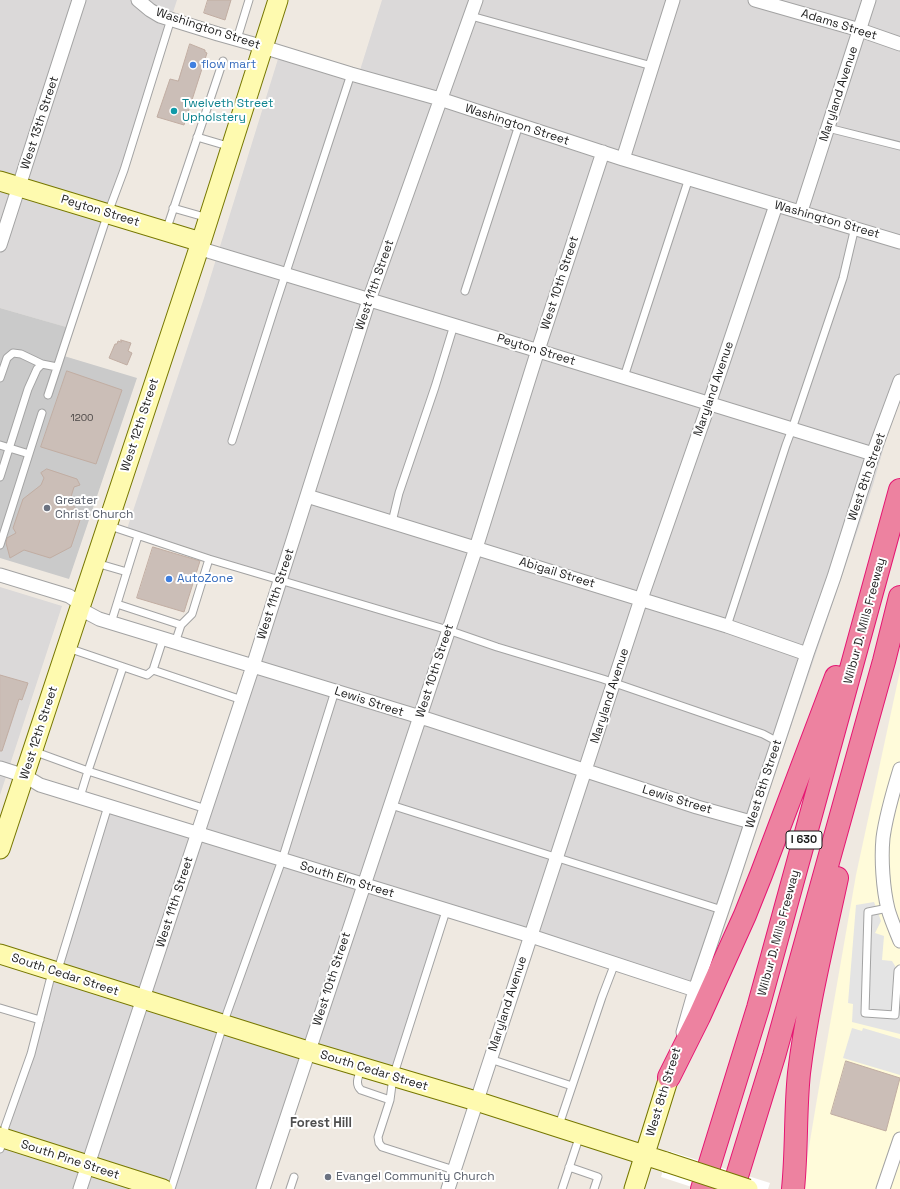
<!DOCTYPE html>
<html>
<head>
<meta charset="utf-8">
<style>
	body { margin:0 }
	canvas { display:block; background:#efe9e1 }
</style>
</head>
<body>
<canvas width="900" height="1189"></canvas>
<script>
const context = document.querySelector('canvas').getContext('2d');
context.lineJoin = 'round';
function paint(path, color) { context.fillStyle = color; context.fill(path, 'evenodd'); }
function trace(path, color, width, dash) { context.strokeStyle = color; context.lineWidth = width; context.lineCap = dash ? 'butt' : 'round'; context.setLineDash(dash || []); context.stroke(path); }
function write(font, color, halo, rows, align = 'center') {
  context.font = font + ' "Space Grotesk",sans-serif'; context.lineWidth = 4; context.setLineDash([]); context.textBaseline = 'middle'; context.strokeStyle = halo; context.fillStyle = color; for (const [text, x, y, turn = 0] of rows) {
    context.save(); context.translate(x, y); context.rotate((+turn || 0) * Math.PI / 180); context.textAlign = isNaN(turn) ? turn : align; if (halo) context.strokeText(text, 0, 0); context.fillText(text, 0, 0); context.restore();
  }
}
paint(new Path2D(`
	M0 0H177L69 328 0 308Z
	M382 0H900V391L873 485 774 777 695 990 446 911 393 1077 308 1051 263 1189H0V1143L57 972 108 806 197 834 273 579 127 529 204 298 278 59 356 83Z
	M0 587 62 606 0 795Z`), '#dbd9d9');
paint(new Path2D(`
	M900 671V1189H802L817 1099 856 875Z`), '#fffbda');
paint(new Path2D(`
	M0 308 73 329 64 356 137 378 69 579 0 558Z`), '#cacaca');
paint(new Path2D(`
	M874 902 881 921 875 933 884 936 882 960 892 961 900 974V1034L852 1022 853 1004 848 1003 856 905Z
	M852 1028 862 1031 863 1028 900 1039V1075L843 1058Z`), '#e4e4e4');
paint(new Path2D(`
	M669 1151 770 1183 768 1189H698L661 1177Z`), '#fff');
const building = new Path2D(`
	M208 0H231L225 20 204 13Z
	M190 44 205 50V52L207 53 184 125 157 117 170 79 178 81Z
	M121 340 131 343 128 351 132 353 127 365 109 358 115 344H117L118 341 121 342Z
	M67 371 122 390 96 464 41 447Z
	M47 469 77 479 80 485 74 487 70 500 81 517 71 547 50 558 24 550 10 558 6 543 7 538 16 533 13 528 23 499 41 485 44 478 41 473Z
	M153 547 200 561 184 612 137 598Z
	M0 675 28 683 22 700 19 699 2 751H0Z
	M846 1061 900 1078 886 1131 831 1114Z`);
paint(building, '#cbbeb7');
trace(building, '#c1ada2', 1);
const lane = new Path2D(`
	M471 16 652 66
	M237 39 249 0
	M828 128 900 146
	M197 137 231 147
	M173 208 208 218
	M166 231 223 61
	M465 291 519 125
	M624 377 689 178
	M0 378 7 358 13 353 21 354 42 364 57 367
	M48 395 108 213 124 170 171 19
	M232 441 276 303 351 74
	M0 445 29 454
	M0 477 28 389 37 369 42 364
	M392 522 399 493 435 387 454 325
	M107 525 209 559
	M0 545 42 413
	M96 563 127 572
	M117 604 181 625
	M111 623 138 536
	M727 626 786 445 792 429 843 278 855 227
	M175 643 181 625 192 614 209 559 448 630 497 647 603 679 763 734 778 742
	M68 648 147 675 153 670 163 639
	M123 667 88 771 206 809
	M153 670 242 700
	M33 751 88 771 80 797
	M391 805 722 910
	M888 908 868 912 865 1013 895 1015 898 971 900 969
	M0 1008 40 1020
	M490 1059 572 1086
	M362 1067C359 1075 354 1084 361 1090L390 1100 393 1077 446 911
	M390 1100 378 1137 379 1143 382 1147 454 1170
	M558 1128 602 997 615 963
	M0 1149 4 1138 5 1127 31 1054 50 980 57 972 60 963 108 806
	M569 1167 598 1177 594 1189
	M171 1189 227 1013 282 860 335 691
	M290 1189 294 1177
	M562 1189 580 1135`);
const street = new Path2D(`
	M138 0 150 10 160 16 218 34 250 43 351 74 440 99 623 159 900 242
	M755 0 860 30 900 44
	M623 159 673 0
	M801 211 869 0
	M0 245 79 0
	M198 248 529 348 873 454
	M307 496 727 626 807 654
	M0 575 69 596 75 600 84 611 99 619 430 720 697 807 751 822
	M0 768 25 776 40 785 531 936 695 990
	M900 769C893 792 886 815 883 838 881 859 883 889 888 909 891 920 896 931 900 941
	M683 1032 695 990 734 875 807 654 834 577 873 454 900 381
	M80 1189 253 666 369 300 476 0
	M263 1189 476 548 538 350 603 152
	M448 1189 641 599 709 404 776 205
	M883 1189 900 1139`);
const secondary = new Path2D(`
	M0 181 201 242
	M0 849 201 242 278 0
	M0 954 308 1051 476 1101 666 1162
	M0 1137 163 1189
	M634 1189 669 1077`);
const highway = new Path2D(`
	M669 1077 699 1017 745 915 761 875 836 677
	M702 1189 758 1008 900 490
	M733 1189 774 1056 884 661 900 597
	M793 1189C797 1150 795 1112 799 1073 807 1007 823 943 837 878`);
trace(lane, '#a3a3a3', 9);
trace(street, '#a3a3a3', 15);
trace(secondary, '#767700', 21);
trace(highway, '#e51672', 24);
trace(lane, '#fff', 7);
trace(street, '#fff', 13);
trace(secondary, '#fefaaf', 19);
trace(highway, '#ed82a0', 22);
const secondaryBridge = new Path2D(`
	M666 1162 748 1189`);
trace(secondaryBridge, '#767700', 21, []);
trace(secondaryBridge, '#fefaaf', 19);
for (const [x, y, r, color] of [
	[193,65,4,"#3f7fe0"],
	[174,111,4,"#0f9aa8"],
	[47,508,4,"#6b7280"],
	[169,579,4,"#3f7fe0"],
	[328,1177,4,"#6b7280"]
]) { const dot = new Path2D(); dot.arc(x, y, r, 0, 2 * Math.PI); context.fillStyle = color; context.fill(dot); trace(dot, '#fff', 1.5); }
write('10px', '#484443', null, [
	["1200",82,418]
]);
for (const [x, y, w] of [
	[804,840,36]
]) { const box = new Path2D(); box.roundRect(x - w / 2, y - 9, w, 18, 3); context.fillStyle = '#fff'; context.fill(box); trace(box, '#1c1c1c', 1); }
write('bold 11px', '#1c1c1c', null, [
	["I 630",804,840]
]);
write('12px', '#1c1c1c', '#fff', [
	["Adams Street",839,25,17],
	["Washington Street",208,29,18],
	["Maryland Avenue",839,94,-72],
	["West 13th Street",40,123,-72],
	["Washington Street",517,125,18],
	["Peyton Street",100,211,17],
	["Washington Street",827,220,16],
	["West 10th Street",560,283,-72],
	["West 11th Street",375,285,-71],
	["Peyton Street",536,350,17],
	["Maryland Avenue",714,389,-71],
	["West 12th Street",140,425,-72],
	["West 8th Street",867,477,-71],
	["Abigail Street",557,573,17],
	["West 11th Street",276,594,-72],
	["Wilbur D. Mills Freeway",865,621,-75],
	["West 10th Street",435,671,-72],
	["Maryland Avenue",610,696,-72],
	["Lewis Street",369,702,18],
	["West 12th Street",39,733,-72],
	["West 8th Street",764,784,-72],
	["Lewis Street",677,800,17],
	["South Elm Street",347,880,17],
	["West 11th Street",175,902,-72],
	["Wilbur D. Mills Freeway",779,933,-75],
	["South Cedar Street",65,975,18],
	["West 10th Street",332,979,-72],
	["Maryland Avenue",508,1004,-72],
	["South Cedar Street",374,1071,17],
	["West 8th Street",664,1092,-73],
	["South Pine Street",70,1160,18]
]);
write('12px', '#366cbe', '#fff', [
	["flow mart",201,65],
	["AutoZone",177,579]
], 'left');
write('12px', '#0d838f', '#fff', [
	["Twelveth Street",182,104],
	["Upholstery",182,118]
], 'left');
write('12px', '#5b616d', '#fff', [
	["Greater",55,501],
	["Christ Church",55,515],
	["Evangel Community Church",336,1177]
], 'left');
write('bold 13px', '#4f4f4f', '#fff', [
	["Forest Hill",321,1123]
]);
</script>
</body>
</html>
